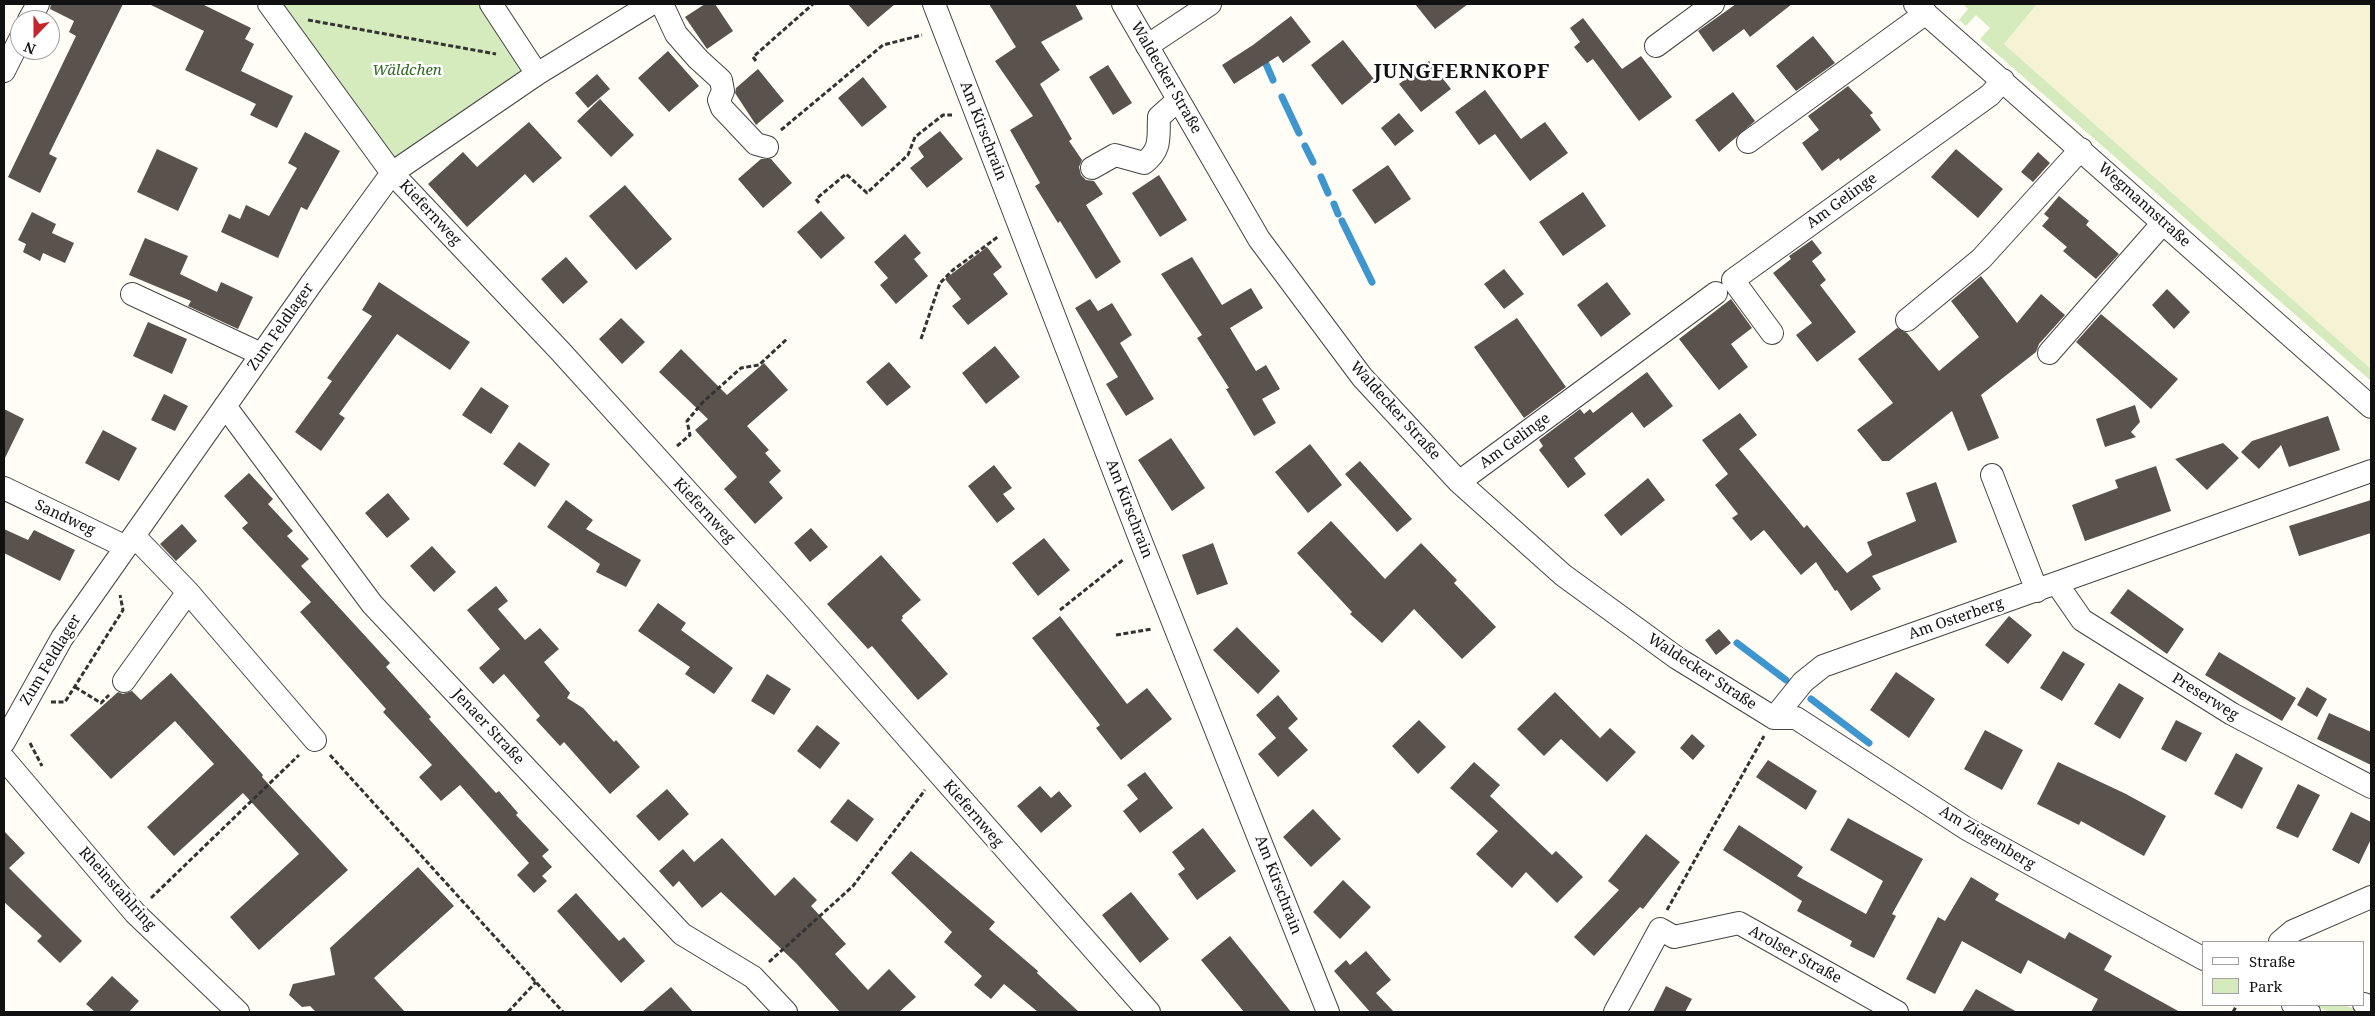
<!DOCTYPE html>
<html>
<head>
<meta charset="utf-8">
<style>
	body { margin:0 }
	#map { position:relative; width:2375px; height:1016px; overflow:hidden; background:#fffdf5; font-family:"Noto Serif",serif }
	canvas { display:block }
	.frame { position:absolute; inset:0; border:5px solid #111; pointer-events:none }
	.legend { position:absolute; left:2202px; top:941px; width:162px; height:65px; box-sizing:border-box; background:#fff; border:1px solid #a0a0a0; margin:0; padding:6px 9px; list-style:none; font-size:15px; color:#111 }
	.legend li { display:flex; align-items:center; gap:10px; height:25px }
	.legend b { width:25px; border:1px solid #a0a0a0 }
	.north { position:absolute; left:10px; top:10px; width:50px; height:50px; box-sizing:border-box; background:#fff; border:1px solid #a0a0a0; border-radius:50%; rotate:202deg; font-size:14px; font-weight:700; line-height:20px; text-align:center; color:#111 }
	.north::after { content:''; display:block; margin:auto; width:18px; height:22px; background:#c4262e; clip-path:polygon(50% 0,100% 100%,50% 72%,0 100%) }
</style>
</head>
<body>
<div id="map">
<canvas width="2375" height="1016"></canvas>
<div class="frame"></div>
<ul class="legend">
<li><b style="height:6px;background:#fff"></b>Straße</li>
<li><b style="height:14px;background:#d5ebbd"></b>Park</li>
</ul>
<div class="north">N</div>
</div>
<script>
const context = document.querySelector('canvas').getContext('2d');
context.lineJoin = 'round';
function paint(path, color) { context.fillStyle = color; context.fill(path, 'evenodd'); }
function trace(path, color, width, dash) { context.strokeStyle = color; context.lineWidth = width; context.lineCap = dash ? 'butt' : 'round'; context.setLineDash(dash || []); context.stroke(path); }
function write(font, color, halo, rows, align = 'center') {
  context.font = font + ' "Noto Serif",serif'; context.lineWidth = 5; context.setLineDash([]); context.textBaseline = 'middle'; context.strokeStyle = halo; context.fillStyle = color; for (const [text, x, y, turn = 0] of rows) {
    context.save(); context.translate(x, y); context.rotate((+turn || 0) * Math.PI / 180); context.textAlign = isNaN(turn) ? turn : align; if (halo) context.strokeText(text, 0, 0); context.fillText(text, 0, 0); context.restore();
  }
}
paint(new Path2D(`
	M2037 4H2371V369L2004 44Z`), '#f6f3d4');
paint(new Path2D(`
	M269 4H491L531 65 394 165Z
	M1963 4H2037L2004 44 2371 369V381L1980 39 1990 28 1976 15 1966 26 1959 20 1968 9Z
	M2314 1005H2345L2361 1012H2330Z`), '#d5ebbd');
trace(new Path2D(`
	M1266 64 1273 80
	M1282 97 1299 133
	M1305 146 1313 162
	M1321 177 1328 193
	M1334 204 1338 214
	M1342 221 1372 282
	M1737 643 1786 680
	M1811 699 1869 743`), '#3f96cf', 7);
paint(new Path2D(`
	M51 4H123L49 154 57 158 40 193 8 177 76 36 69 32 74 21 50 9Z
	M149 4H202L251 28 245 39 254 44 241 71 293 96 277 128 250 115 256 104 185 70 204 31Z
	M705 4H715L733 31 707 49 685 17Z
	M848 4H895L868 27Z
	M989 4H1075L1083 19 1041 42 1060 70 1040 84 1072 139 1069 141 1082 160 1079 167 1081 175 1086 180 1094 181 1103 194 1086 205 1121 262 1096 279 1060 221 1058 223 1035 186 1040 183 1010 130 1033 116 995 61 1016 47Z
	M1415 4H1468L1435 29Z
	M1736 4H1792L1750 37 1744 29 1713 52 1698 31Z
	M1291 16 1311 42 1283 63 1278 56 1234 84 1222 65 1253 45Z
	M1583 18 1622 69 1641 56 1672 97 1639 121 1593 59 1587 63 1574 47 1580 42 1570 28Z
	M1813 36 1835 63 1796 91 1776 66Z
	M1343 40 1374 79 1342 105 1311 65Z
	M668 51 699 86 669 112 638 78Z
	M1429 61 1451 89 1421 112 1399 84Z
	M1108 65 1132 103 1113 115 1089 77Z
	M758 69 784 101 756 125 735 93 736 88Z
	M597 74 610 89 588 108 575 93Z
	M863 77 887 107 862 127 838 98Z
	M1848 86 1873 113 1870 115 1881 130 1840 161 1839 158 1822 171 1802 143 1819 130 1808 116Z
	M1485 90 1521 139 1545 122 1568 153 1530 181 1495 134 1479 145 1455 112Z
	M1733 92 1755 121 1719 152 1695 120Z
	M600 99 634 135 611 157 577 121Z
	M1399 113 1414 131 1395 146 1381 128Z
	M529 122 562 158 533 183 525 174 467 227 428 184 463 152 477 167Z
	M940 131 963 159 927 188 910 168 924 157 918 148Z
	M305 132 340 151 307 210 301 207 278 258 221 232 229 214 240 219 246 205 269 216 297 168 288 163Z
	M157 149 198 168 178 211 137 192Z
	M1956 149 2003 189 1978 218 1931 177Z
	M2038 152 2050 163 2033 182 2021 172Z
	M761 159H771L792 183 763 208 738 179Z
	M1388 165 1411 199 1375 224 1352 190Z
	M1159 175 1187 220 1160 237 1132 193Z
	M625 185 672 239 636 270 589 216Z
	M1583 192 1606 226 1563 256 1539 222Z
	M2059 196 2089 221 2086 225 2119 254 2096 279 2063 251 2067 247 2042 226 2049 218 2044 214Z
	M821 211 845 238 821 259 797 232Z
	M32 212 56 224 52 233 74 243 65 263 43 253 40 261 23 252 26 244 18 240Z
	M905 234 921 253 914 259 928 276 896 304 880 285 888 278 874 262Z
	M145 238 188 256 180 274 217 292 221 282 253 297 238 329 188 306 191 301 129 275Z
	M1812 240 1822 253 1812 261 1826 280 1820 285 1856 332 1817 362 1796 335 1812 323 1773 273 1791 259 1789 256Z
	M987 247 1002 267 993 274 1008 294 968 325 952 306 961 299 945 279Z
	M566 257 588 282 563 304 541 279Z
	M1192 257 1222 305 1251 288 1263 308 1230 328 1256 371 1266 365 1280 389 1262 399 1276 423 1254 436 1226 389 1229 388 1197 338 1202 335 1161 274Z
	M1504 269 1524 294 1504 309 1484 284Z
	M1981 276 2017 323 2041 294 2065 315 2039 344 2036 352 1981 395 1999 438 1968 451 1952 411 1889 461H1882L1857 430 1893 403 1858 359 1897 328 1907 333 1939 371 1979 337 1951 301Z
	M379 282 470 342 450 370 397 334 339 414 345 418 321 451 295 432 332 381 327 378 372 316 362 310Z
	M1607 282 1631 314 1601 337 1577 305Z
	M2167 289 2190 312 2174 329 2152 305Z
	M1090 299 1098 311 1112 303 1132 335 1120 343 1154 399 1126 416 1106 384 1118 377 1075 308Z
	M1731 299 1752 328 1731 344 1748 367 1719 390 1679 339Z
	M2101 314 2178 379 2151 409 2076 342Z
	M621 318 645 342 622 364 599 339Z
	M1517 318 1566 387 1524 418 1474 347Z
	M148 322 187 339 172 374 133 356Z
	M995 346 1020 377 986 404 962 373Z
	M681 349 727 395 764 363 788 390 747 426 769 450 765 453 781 471 769 482 783 498 755 524 724 489 737 477 695 430 708 419 659 372Z
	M889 362 911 387 887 406 866 382Z
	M1647 372 1673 406 1644 428 1632 412 1574 458 1586 474 1568 488 1539 450 1543 446 1539 440 1580 409 1584 414 1590 409 1593 413Z
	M481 387 509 406 491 434 462 415Z
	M164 394 188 406 175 431 151 420Z
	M2135 405 2140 422 2131 432 2136 437 2105 447 2096 419Z
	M4 409 24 419 4 460Z
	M1740 413 1757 435 1739 449 1804 528 1807 525 1847 573 1872 555 1867 542 1916 521 1906 493 1936 482 1957 542 1872 576 1881 589 1851 611 1837 590 1835 591 1816 562 1801 575 1764 530 1751 541 1732 518 1738 514 1715 485 1728 474 1702 440Z
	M2328 416 2340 450 2289 467 2281 445 2259 469 2241 452 2252 441Z
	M103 430 137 448 119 481 85 463Z
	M1171 438 1205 488 1172 511 1138 460Z
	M519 442 550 464 535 487 503 464Z
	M2223 443 2239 458 2207 490 2175 459Z
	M1310 444 1342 485 1308 513 1275 472Z
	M1360 461 1412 519 1397 532 1345 474Z
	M994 465 1012 488 1003 494 1015 509 997 523 968 486Z
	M2156 466 2171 511 2085 541 2072 505 2118 488 2115 480Z
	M249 473 273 499 268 504 293 531 287 536 309 559 301 566 390 663 386 667 431 717 429 719 496 793 499 791 518 813 516 815 549 850 542 856 552 867 542 876 547 881 534 893 517 875 529 863 460 785 441 801 419 777 432 765 383 712 386 709 300 612 311 602 242 528 248 523 224 496Z
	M1648 478 1665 500 1621 536 1604 515Z
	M388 493 410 519 387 538 365 513Z
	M566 500 593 520 586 529 641 560 626 587 596 572 600 564 547 527Z
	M2371 500V533L2299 556 2289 526Z
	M1331 521 1385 579 1421 543 1457 580 1454 583 1496 627 1462 659 1414 609 1382 643 1350 614 1352 612 1297 553Z
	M182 524 197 541 176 561 160 544Z
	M811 528 828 547 810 562 794 543Z
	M4 529 28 540 34 530 75 550 60 581 4 553Z
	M1044 538 1070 570 1038 596 1012 563Z
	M1213 543 1228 584 1197 595 1182 555Z
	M432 546 456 572 434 592 410 566Z
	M881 555 921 600 902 616 903 618 901 620 948 674 918 700 872 646 868 649 827 604Z
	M496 586 508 601 498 609 525 640 540 628 559 649 544 662 570 693 567 698 583 708 614 742 616 740 640 767 610 794 564 742 560 746 536 720 540 716 504 674 493 684 479 668 500 649 467 610Z
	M2128 589 2184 629 2167 654 2110 613Z
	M658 603 686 623 681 630 733 668 714 694 685 674 690 667 638 631Z
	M1060 616 1127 704 1147 688 1172 719 1121 760 1096 728 1100 725 1032 638Z
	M2009 616 2032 635 2008 664 1985 645Z
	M1237 627 1280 671 1258 694 1213 650Z
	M1719 629 1731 643 1716 655 1705 640Z
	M2063 651 2085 664 2062 701 2040 688Z
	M2219 652 2296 698 2282 721 2205 675Z
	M1896 672 1935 699 1909 738 1870 710Z
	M171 673 263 775 262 777 348 870 259 950 230 917 299 854 243 793 174 856 147 827 214 764 175 721 111 779 70 735 118 692 123 694 132 691 141 700Z
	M767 674 791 689 774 715 751 701Z
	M2119 683 2144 698 2120 739 2094 724Z
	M2307 687 2327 699 2317 717 2297 705Z
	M1555 692 1600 738 1610 728 1636 752 1607 782 1561 739 1544 756 1517 729Z
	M1278 695 1298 719 1288 728 1308 750 1278 777 1258 754 1276 738 1256 715Z
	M2329 713 2371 732V765L2317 739Z
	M1419 720 1446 747 1418 774 1392 746Z
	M2176 720 2202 733 2186 762 2161 749Z
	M817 725 840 743 820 769 797 751Z
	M1985 730 2023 750 2002 790 1964 769Z
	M1692 734 1705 746 1693 760 1680 748Z
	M2236 753 2263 768 2242 809 2214 794Z
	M1768 760 1817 791 1806 810 1756 777Z
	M1474 762 1500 785 1490 796 1552 855 1556 851 1583 877 1557 903 1526 872 1512 888 1476 854 1498 831 1450 788Z
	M2058 762 2126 794 2166 816 2144 856 2081 821 2079 825 2037 804Z
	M1145 772 1173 808 1140 833 1123 811 1138 799 1127 785Z
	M2298 784 2320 795 2298 838 2276 828Z
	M1040 786 1051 798 1059 791 1072 806 1041 833 1017 806Z
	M667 789 689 814 659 841 636 816Z
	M848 799 874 819 857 842 830 822Z
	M1313 809 1341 839 1311 867 1283 837Z
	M2351 812 2371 822V839L2359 864 2332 850Z
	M1848 818 1923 859 1892 914 1896 916 1874 958 1850 946 1852 941 1797 911 1802 901 1723 850 1739 825 1803 867 1797 876 1866 914 1883 881 1830 850Z
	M1203 828 1236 871 1197 900 1178 874 1185 869 1172 852Z
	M4 831 25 853 9 868 82 941 60 963 37 941 42 936 4 902Z
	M1646 834 1680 862 1643 909 1640 907 1594 956 1574 937 1619 890 1608 881Z
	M722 838 775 896 794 877 817 900 811 906 846 944 835 954 868 990 889 969 916 997 899 1012H840L796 963 721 892 702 908 679 881 673 887 659 871 683 849 694 862Z
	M911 851 995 922 989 929 1038 971 1037 973 1079 1012H1038L1004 984 991 999 974 985 982 976 944 942 952 932 891 873Z
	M418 867 454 906 374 978 405 1012H316L310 1006 302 1007 289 995 293 984 335 975 330 948Z
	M1971 877 1999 894 1995 900 2065 939 2069 932 2112 956 2104 970 2180 1012H2091L2098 999 2028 960 2021 974 1962 941 1935 994 1906 979 1938 917 1945 921Z
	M1343 880 1371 907 1340 939 1313 912Z
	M1131 892 1169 939 1140 963 1102 915Z
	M576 893 619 941 624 937 645 961 621 983 557 911Z
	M1230 936 1260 973 1291 1012H1244L1201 960Z
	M1366 951 1391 980 1376 993 1394 1012H1370L1334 971 1346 960 1350 965Z
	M112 976 139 1001 129 1012H95L86 1004Z
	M1666 986 1692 999 1685 1012H1653Z
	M671 987 693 1012H642Z
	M1976 989 2017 1012H1962Z`), '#5a524d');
const minor = new Path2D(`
	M269 4 392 173 561 352 795 610 1149 1012
	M491 4 537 74
	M662 4 676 34 698 59 721 80 723 91 719 100 722 108 756 144 767 147
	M934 4 1142 544 1328 1012
	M1123 4 1259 239 1362 377 1459 482 1563 575 1677 658 1774 718
	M1915 4 2371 407
	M29 20 38 4
	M1147 46 1210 4
	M1656 46 1713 4
	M4 71 20 39
	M1748 142 1926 13
	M1092 168 1115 155 1144 163C1162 149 1158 138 1159 117L1178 100
	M132 294 261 354
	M1907 320 1981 259 2081 149
	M1772 333 1733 280 1990 95 2003 80
	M2049 353 2163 223
	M225 406 372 604 682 934 753 977 786 1012
	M1992 475 2037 591
	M1459 482 1716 293
	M4 488 126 547
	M134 536 188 592 315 740
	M2057 584 2082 620 2232 714 2371 787
	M124 681 188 592
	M1774 718 1803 682 1823 666 2371 471
	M1774 718H1796L1967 829 2204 959
	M4 742 62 638 311 284 392 173 537 74 651 4
	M4 759 135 913 238 1012
	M2280 942 2293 931 2371 897
	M2364 1004 2371 1007
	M2293 1005 2309 1012
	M1615 1012 1660 929 1674 937 1739 923 1897 1012`);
trace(minor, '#444', 24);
trace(new Path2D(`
	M308 20 496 54
	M756 61 753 57 813 4
	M781 130 883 45 922 35
	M819 203 816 199 846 174 867 193 908 155 915 137 943 115H952
	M921 339 940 283 953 270 999 236
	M677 446 690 435 687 421 703 402 741 368 759 365 788 338
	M1060 610 1124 559
	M1116 635 1152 629
	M75 687 101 703 109 695
	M51 702H65L123 610 120 595
	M30 743 42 766
	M330 755 563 1012
	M151 898 299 755
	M1667 910 1764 736
	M769 962 853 886 925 790
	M508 1012 536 982
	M2233 1012 2237 1005`), '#333', 3, [5, 2.5]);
trace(minor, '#fff', 22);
write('italic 15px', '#2f6b1f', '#fff', [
	["Wäldchen",407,71]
]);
write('15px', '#111', '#fff', [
	["Waldecker Straße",1166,78,60],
	["Am Kirschrain",983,131,69],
	["Am Gelinge",1842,201,-36],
	["Wegmannstraße",2144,205,42],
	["Kiefernweg",430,213,47],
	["Zum Feldlager",281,327,-55],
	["Waldecker Straße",1395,411,48],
	["Am Gelinge",1515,441,-36],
	["Am Kirschrain",1129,509,69],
	["Kiefernweg",704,511,47],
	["Sandweg",65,518,25],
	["Am Osterberg",1956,619,-19],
	["Zum Feldlager",51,660,-59],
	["Waldecker Straße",1702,672,33],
	["Preserweg",2205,697,32],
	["Jenaer Straße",488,727,47],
	["Kiefernweg",973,814,49],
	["Am Ziegenberg",1987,838,31],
	["Am Kirschrain",1278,885,69],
	["Rheinstahlring",117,889,48],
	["Arolser Straße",1795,955,29]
]);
context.letterSpacing = '1px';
write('bold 20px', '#111', '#fff', [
	["JUNGFERNKOPF",1462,72]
]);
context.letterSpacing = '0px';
</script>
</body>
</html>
